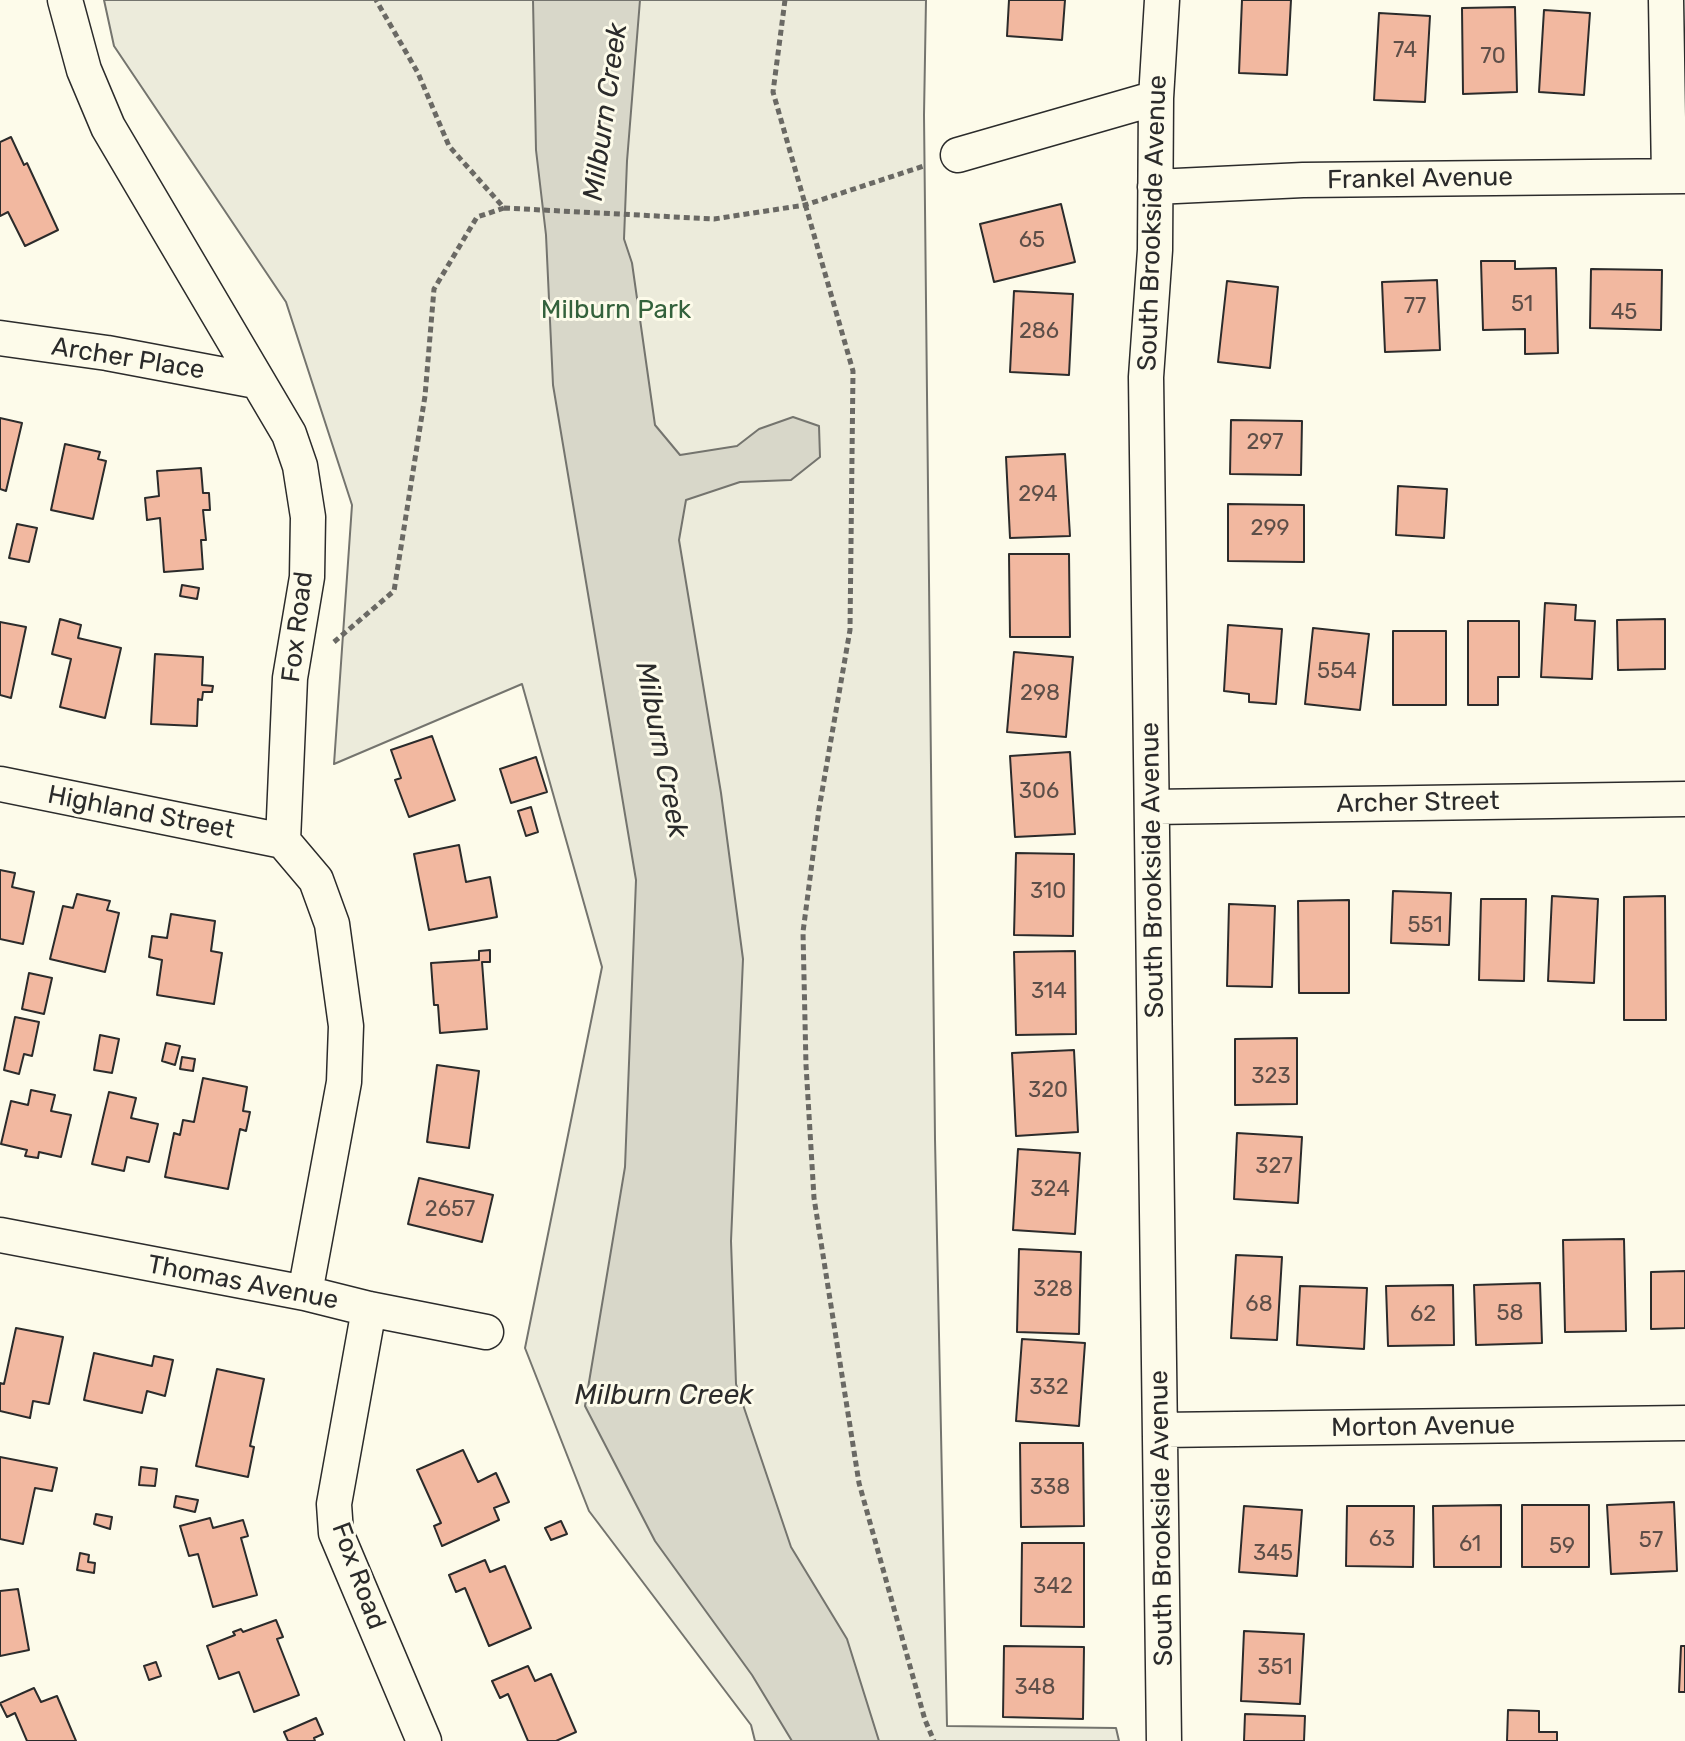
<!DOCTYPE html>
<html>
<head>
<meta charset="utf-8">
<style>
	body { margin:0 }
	canvas { display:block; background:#fdfbea }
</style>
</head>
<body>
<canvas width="1685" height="1741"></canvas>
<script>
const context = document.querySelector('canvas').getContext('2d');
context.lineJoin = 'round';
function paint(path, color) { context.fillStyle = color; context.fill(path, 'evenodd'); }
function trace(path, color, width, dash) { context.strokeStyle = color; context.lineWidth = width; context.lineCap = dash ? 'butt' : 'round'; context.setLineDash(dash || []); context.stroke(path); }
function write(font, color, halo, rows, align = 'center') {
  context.font = font + ' Rubik,sans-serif'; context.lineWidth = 6; context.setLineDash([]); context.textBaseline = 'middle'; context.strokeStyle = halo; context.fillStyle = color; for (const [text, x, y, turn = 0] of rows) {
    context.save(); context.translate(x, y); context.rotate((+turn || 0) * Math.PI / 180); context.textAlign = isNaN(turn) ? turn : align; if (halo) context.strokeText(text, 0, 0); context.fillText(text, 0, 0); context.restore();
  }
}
const green = new Path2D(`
	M104 0H926L924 115 935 1139 947 1726 1116 1728 1119 1741H755L751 1725 589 1511 525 1348 602 967 522 684 334 764 352 505 286 302 114 46Z`);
paint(green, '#ecebdb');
trace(green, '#74746e', 2);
const water = new Path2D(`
	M533 0H640L627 161 624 239 632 263 655 425 680 455 737 446 759 429 793 417 819 426 820 457 791 480 740 482 686 500 679 540 721 793 743 959 731 1241 736 1384 791 1547 847 1639 879 1741H792L752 1675 655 1541 585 1406 625 1167 636 880 553 385 546 235 536 150Z`);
paint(water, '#d8d7c9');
trace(water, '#74746e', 2);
const building = new Path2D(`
	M1009 0H1065L1062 40 1007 36Z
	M1242 0H1291L1287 75 1239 73Z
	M1515 7 1517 92 1463 94 1462 8Z
	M1544 10 1590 13 1584 95 1539 92Z
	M1379 13 1430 16 1425 102 1374 100Z
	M11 137 24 165 27 163 58 230 25 246 8 212 0 216V142Z
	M1061 204 1075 262 994 282 980 224Z
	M1481 261H1515V269L1556 268 1558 353 1525 354V329L1483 330Z
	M1591 269 1662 270 1661 330 1590 328Z
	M1437 280 1440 350 1385 352 1382 282Z
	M1227 281 1278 287 1270 368 1218 362Z
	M1014 291 1073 294 1069 375 1010 372Z
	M0 418 22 423 6 491 0 489Z
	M1231 420 1302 421 1301 475 1230 474Z
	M65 444 100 452 98 459 106 461 93 519 51 510Z
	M1065 454 1070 536 1010 538 1006 457Z
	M201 468 203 493H209L210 510H203L206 540H201L203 569 164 572 160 518 147 520 145 498 159 496 157 471Z
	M1398 486 1447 489 1444 538 1396 535Z
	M1228 504 1304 505V562L1228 561Z
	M17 524 37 528 29 562 9 558Z
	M1009 554H1069L1070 637H1010Z
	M182 585 199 588 197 599 180 596Z
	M1545 603 1576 605 1575 620 1595 621 1592 679 1541 677Z
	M60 619 81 625 78 638 121 648 105 718 60 707 71 659 52 654Z
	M1665 619V669L1618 670 1617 620Z
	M1468 621H1519V677H1498V705H1468Z
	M0 622 26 627 11 698 0 695Z
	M1228 625 1282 629 1276 704 1249 702V694L1224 691Z
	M1313 628 1369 634 1360 710 1305 704Z
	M1393 631H1446V705H1393Z
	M1014 652 1073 657 1066 737 1007 732Z
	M155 654 203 657 202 685 213 686 212 692H203L202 700 198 699 197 726 151 724Z
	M432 736 455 800 409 817 395 780 401 778 391 750Z
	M1070 752 1075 834 1015 837 1010 756Z
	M536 757 547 792 511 803 500 769Z
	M531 807 538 832 526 836 518 811Z
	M459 845 466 882 490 877 497 917 429 930 414 854Z
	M1016 853 1074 854 1073 936 1014 935Z
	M0 870 15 873 12 887 34 892 23 944 0 939Z
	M1393 891 1451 893 1449 945 1391 943Z
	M77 894 110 901 107 910 119 913 105 972 50 959 63 906 73 908Z
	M1552 896 1598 899 1594 983 1548 981Z
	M1665 896 1666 1020H1624V897Z
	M1481 899H1526L1524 981 1479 980Z
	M1349 900V993H1299L1298 901Z
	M1229 904 1275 906 1272 987 1227 986Z
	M171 914 215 921 211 951 222 953 214 1004 157 995 162 960 149 957 152 936 167 938Z
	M490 950V962H482L487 1029 440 1033 438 1005H434L431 963 479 960V951Z
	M1075 951 1076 1034 1016 1035 1014 952Z
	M29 973 52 978 44 1014 22 1009Z
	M15 1017 39 1022 32 1056 24 1054 19 1074 4 1070Z
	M100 1035 119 1039 112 1073 94 1070Z
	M1297 1038V1104L1235 1105V1039Z
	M166 1043 180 1046 175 1065 162 1061Z
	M1074 1050 1078 1132 1016 1136 1012 1053Z
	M182 1057 195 1059 193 1071 180 1069Z
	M437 1065 479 1071 469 1148 427 1142Z
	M203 1078 247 1087 243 1111 250 1112 246 1131 240 1129 228 1189 165 1177 174 1133 180 1135 183 1120 194 1122Z
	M31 1090 55 1095 51 1111 71 1115 61 1157 39 1152 38 1158 25 1156 27 1150 1 1144 11 1101 28 1105Z
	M109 1092 136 1098 131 1118 158 1124 149 1162 127 1157 124 1171 92 1164Z
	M1237 1133 1302 1137 1298 1203 1234 1199Z
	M1018 1149 1080 1153 1075 1234 1013 1230Z
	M419 1178 493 1195 482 1242 408 1224Z
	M1624 1239 1626 1331 1565 1332 1563 1240Z
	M1019 1249 1081 1252 1079 1334 1017 1332Z
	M1236 1255 1282 1257 1277 1340 1231 1338Z
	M1685 1271V1328L1651 1329V1272Z
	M1540 1283 1542 1343 1476 1345 1474 1285Z
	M1453 1285 1454 1345 1388 1346 1386 1286Z
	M1300 1286 1367 1288 1364 1349 1297 1345Z
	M16 1328 63 1337 49 1404 33 1401 30 1418 0 1411V1383L4 1384Z
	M1022 1339 1085 1343 1079 1426 1016 1421Z
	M94 1353 152 1366 154 1356 173 1360 165 1396 147 1391 142 1413 84 1400Z
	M217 1369 264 1379 250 1446 254 1447 248 1477 196 1466Z
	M1020 1443H1083L1084 1526 1021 1527Z
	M463 1450 478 1482 496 1473 509 1502 494 1508 499 1520 442 1546 434 1526 441 1523 417 1470Z
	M0 1457 57 1468 52 1491 35 1488 23 1544 0 1539Z
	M141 1467 157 1469 155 1486 139 1485Z
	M176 1496 198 1500 195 1512 174 1507Z
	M1674 1502 1677 1571 1611 1574 1607 1505Z
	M1501 1505V1567H1434L1433 1506Z
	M1522 1505H1589V1567H1522Z
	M1244 1506 1302 1510 1297 1576 1239 1572Z
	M1347 1506H1414L1413 1567 1346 1566Z
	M96 1514 112 1517 110 1529 94 1524Z
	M210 1518 213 1528 243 1520 248 1536 241 1538 257 1595 213 1607 198 1554 189 1556 180 1526Z
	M561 1521 567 1534 551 1540 545 1528Z
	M1022 1543H1084V1627L1021 1626Z
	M80 1553 89 1555 88 1562 95 1563 94 1573 77 1570Z
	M485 1560 490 1572 505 1566 531 1628 489 1646 465 1588 456 1592 449 1575Z
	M18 1589 29 1650 0 1656V1591Z
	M276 1620 283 1637 277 1639 299 1695 254 1712 239 1672 219 1679 207 1646 235 1635 233 1632 241 1629 243 1632Z
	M1244 1631 1304 1634 1300 1704 1241 1701Z
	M1004 1646 1084 1647 1083 1719 1003 1717Z
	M1681 1646H1685V1692H1679Z
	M156 1662 161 1676 149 1680 144 1666Z
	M528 1666 535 1681 551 1674 576 1732 556 1741H528L508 1694 500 1698 492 1681Z
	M34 1688 41 1702 57 1696 76 1741H27L15 1713 7 1717 0 1703Z
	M1508 1710 1539 1711V1732H1557V1741H1507Z
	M1245 1714 1305 1716 1304 1741H1244Z
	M316 1718 323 1734 314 1738 315 1741H288L284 1732Z`);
paint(building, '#f2b8a0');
trace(building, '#2b2b2b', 2);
const minor = new Path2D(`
	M65 0 84 70 108 127 289 434 300 466 308 517 307 577 290 678 283 841 316 880 332 924 346 1026 344 1082 305 1293
	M1162 0 1156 98 1155 250 1146 377 1164 1741
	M1666 0 1669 176
	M958 155 1156 98
	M1155 187 1303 180 1685 176
	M0 338 107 353 256 381
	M0 784 283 841
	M1152 807 1685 799
	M0 1235 305 1293 369 1309 486 1332
	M369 1309 334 1504 336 1533 424 1741
	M1161 1430 1685 1423`);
trace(minor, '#2b2b2b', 37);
trace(new Path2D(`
	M785 0 773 92 853 371 850 630 819 809 803 932 806 1065 814 1198 859 1483 925 1720 934 1741
	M504 208 714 219 805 205 924 166
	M334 642 394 591 425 396 434 289 477 217 504 208 449 146 418 73 376 0`), '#6a6964', 5, [6, 4]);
trace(minor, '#fdfbea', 34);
write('22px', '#5d4e48', null, [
	["74",1405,51],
	["70",1493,57],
	["65",1032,241],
	["51",1522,305],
	["77",1415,307],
	["45",1624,313],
	["286",1039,332],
	["297",1265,443],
	["294",1038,495],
	["299",1270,529],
	["554",1337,672],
	["298",1040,694],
	["306",1039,792],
	["310",1048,892],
	["551",1425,926],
	["314",1049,992],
	["323",1271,1077],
	["320",1048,1091],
	["327",1274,1167],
	["324",1050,1190],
	["2657",450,1210],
	["328",1053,1290],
	["68",1259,1305],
	["58",1510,1314],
	["62",1423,1315],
	["332",1049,1388],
	["338",1050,1488],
	["63",1382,1540],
	["57",1651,1541],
	["61",1470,1545],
	["59",1562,1547],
	["345",1273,1554],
	["342",1053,1587],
	["351",1275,1668],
	["348",1035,1688]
]);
write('26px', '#2b2b2b', '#fdfbea', [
	["Frankel Avenue",1420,179,-1],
	["South Brookside Avenue",1153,223,-88],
	["Archer Place",128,359,9],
	["Fox Road",298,627,-83],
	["Archer Street",1418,803,-1],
	["Highland Street",141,813,11],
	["South Brookside Avenue",1153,870,-91],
	["Thomas Avenue",243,1283,11],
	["Morton Avenue",1423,1427,-1],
	["South Brookside Avenue",1162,1518,-91],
	["Fox Road",358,1576,70]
]);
write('26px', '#34623c', '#fdfbea', [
	["Milburn Park",616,310]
]);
write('italic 28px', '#2b2b2b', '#fdfbea', [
	["Milburn Creek",606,112,-82],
	["Milburn Creek",661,750,79],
	["Milburn Creek",664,1396]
]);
</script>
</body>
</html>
